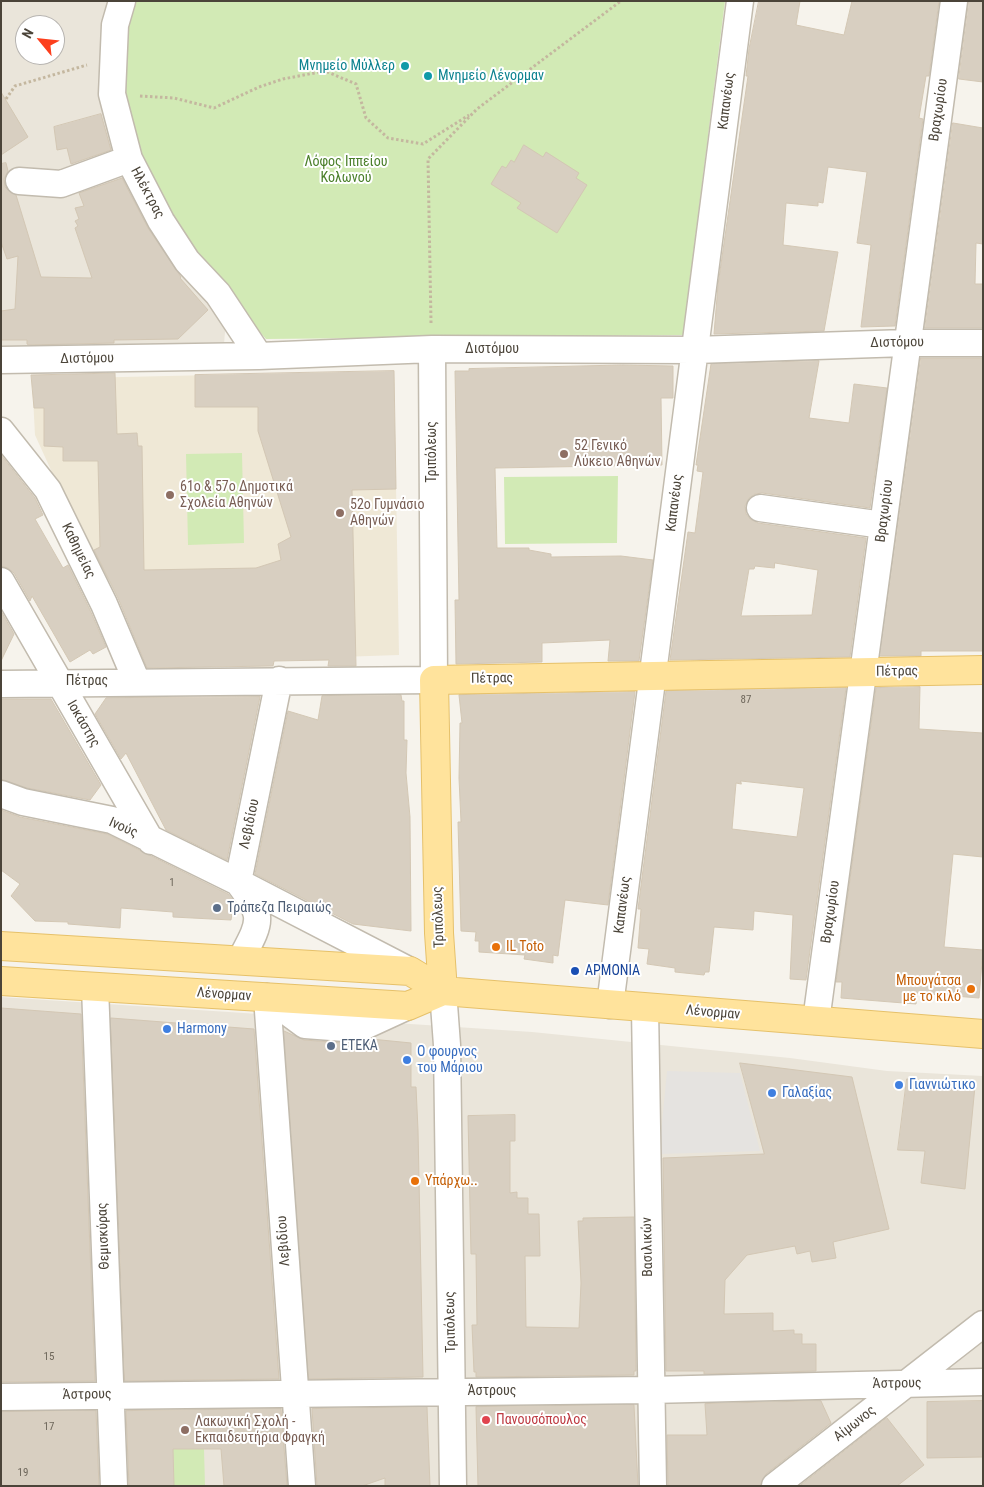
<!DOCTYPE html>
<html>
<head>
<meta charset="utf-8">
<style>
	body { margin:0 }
	#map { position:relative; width:984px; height:1487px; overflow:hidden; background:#f6f3ec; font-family:"Roboto Condensed",sans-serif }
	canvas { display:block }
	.frame { position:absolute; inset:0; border:2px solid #4b4439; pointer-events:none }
	.north { position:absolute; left:15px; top:15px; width:50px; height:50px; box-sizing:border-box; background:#fff; border:1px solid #b7b4b0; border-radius:50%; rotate:298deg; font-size:14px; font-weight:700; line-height:20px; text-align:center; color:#4b4439 }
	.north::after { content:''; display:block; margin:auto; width:18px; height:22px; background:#fc3f1d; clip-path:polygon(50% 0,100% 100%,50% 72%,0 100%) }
</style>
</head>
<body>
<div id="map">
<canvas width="984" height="1487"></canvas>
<div class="frame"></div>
<div class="north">N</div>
</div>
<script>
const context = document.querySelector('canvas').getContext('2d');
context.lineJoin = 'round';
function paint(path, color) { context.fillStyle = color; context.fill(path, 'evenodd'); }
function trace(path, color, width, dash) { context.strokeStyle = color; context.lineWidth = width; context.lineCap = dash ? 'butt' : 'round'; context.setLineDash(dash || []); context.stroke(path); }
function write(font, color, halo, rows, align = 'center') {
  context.font = font + ' "Roboto Condensed",sans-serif'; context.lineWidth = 4; context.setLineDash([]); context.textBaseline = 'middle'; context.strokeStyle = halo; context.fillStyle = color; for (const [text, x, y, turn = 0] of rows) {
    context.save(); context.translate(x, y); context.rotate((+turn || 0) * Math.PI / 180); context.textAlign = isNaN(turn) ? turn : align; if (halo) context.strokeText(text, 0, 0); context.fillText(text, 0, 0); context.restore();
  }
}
paint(new Path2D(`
	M1 1H116L226 320 224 344 1 350ZM25 25H55V55H25Z
	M1 997 532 1032 790 1058 887 1071 983 1076V1308L760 1486H1Z
	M983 1332V1486H786Z`), '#eae5da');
paint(new Path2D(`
	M394 371 399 655 310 658 174 570 101 580 35 435 32 379Z`), '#efe8d6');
paint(new Path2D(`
	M130 1H725L683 335 266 339 192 253 151 184 122 100Z
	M242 453 244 543 188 545 186 454Z
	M618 476 617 543 505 544 504 477Z
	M203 1413 205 1486H174L172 1415Z`), '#d2eab5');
paint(new Path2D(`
	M667 1071 740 1073 760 1151 659 1154Z`), '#e5e3e0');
const building = new Path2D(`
	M759 1H800L796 25 844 35 852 1H939L929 76H926L919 118 923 119 895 326 861 327 871 245 857 243 867 172 828 167 823 203 818 202V206L786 203 783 245 838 252 824 331 714 334 718 285 748 76H746L749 49Z
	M969 1H983V82L959 79Z
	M1 92 28 137 1 155Z
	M101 114 111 150 71 164 67 148 57 150 54 127Z
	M953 123 983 128V244L976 243 975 284H983V328H925Z
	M524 145 543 157 546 152 579 173 576 178 587 185 557 233 517 208 521 203 491 184 502 166 506 168 511 160 514 162Z
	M6 163 8 171 4 179 5 187 16 195 41 277 92 278 75 228 78 226 75 221 79 219 75 208 84 206 79 193 122 178 148 228 181 277 180 278 208 310 178 339 114 340V343L29 345 27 344V340H1V311L15 309 18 256 7 259 1 242V164Z
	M921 358H983V651H921V656H880Z
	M819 361 809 418 849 423 854 384 887 388 870 508 762 493 755 494 749 498 745 506 746 514 750 519 758 523 866 538 850 657 670 660 688 532 695 533 703 472 697 471 698 465H696L711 364ZM775 563 818 570 812 615 741 616 749 569H754L755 566 774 568Z
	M622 365 673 366V398H661L662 465 495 468 497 548H529V550L551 554V557L621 556 653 560 639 661H608L610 640 542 643V662L456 664 455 600H459L455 371H469V369Z
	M394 371 396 489 352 490 356 666H328L329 660 274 661 273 666 147 668 118 598 94 550 100 547 98 461H63V447L44 446V408H34L31 375 115 373 117 434 137 433 138 446H142L144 570 256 568 281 560 278 544 291 537 258 431V407H195V375Z
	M1 455 35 498 43 515 35 519 63 568 68 565 90 610 106 647 93 654 90 650 70 662 32 596 30 601 14 573 8 568 1 566Z
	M1 611 14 634 1 661Z
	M920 687 919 729 983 733V857L953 854 944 947 983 950 979 998 917 993 916 1004 841 998 842 982H836L876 688Z
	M846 688 806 980 790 979 793 915 754 911 753 930 714 927 709 972H705L704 975 675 972V968L647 964 649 949 638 948 641 909H638L666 691ZM741 781 804 788 797 837 732 829 736 783 741 784Z
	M635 692 608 905 565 900 558 956 553 955V963L524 959 525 955 479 952V941H475L476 932 461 931 458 822H461L459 778 460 723H462L459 695Z
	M401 695 402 701H404V740H407L406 773 410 817 411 931 353 924 255 874 288 711 318 720 322 696Z
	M260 697 227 860 166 830 126 753 121 759 95 714 106 698Z
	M1 699H51L101 785 90 800 27 788 1 779Z
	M1 810 20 817 107 834 228 894 234 901 231 920 173 917V912L121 908 120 928 68 924V922L35 921 11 896 20 884 1 870Z
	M1 1008 81 1014 95 1381 1 1382Z
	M111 1018 254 1029 279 1379 125 1381Z
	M284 1031 304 1040 357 1044 371 1039 411 1043V1087H416L418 1130 423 1377 309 1379Z
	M740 1063 852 1077 889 1229 833 1242 836 1258 812 1262 810 1251 797 1254 795 1246 747 1255 725 1280 724 1314 773 1313V1331L794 1330V1334H802V1344H816V1371L704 1374V1371H666L663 1158 764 1154Z
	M907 1079 975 1086 965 1189 921 1183 925 1151 898 1150Z
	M515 1115V1141H510V1193L517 1192V1198H528V1214H539L540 1256H525L526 1327 579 1328 581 1283 578 1221H583V1218L634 1217 636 1371H634V1375L476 1377V1372H474L472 1325H477L476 1254H471L468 1116Z
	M821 1401 831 1423 766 1474 760 1486H668L667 1435H707L705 1404Z
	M983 1401V1457L927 1458V1402Z
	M634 1405 638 1486H478L476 1407Z
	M427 1407 430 1486H385V1478L362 1486H317L312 1409Z
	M281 1409 287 1486H224L221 1449H173L174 1486H129L126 1411Z
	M96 1411 99 1486H1V1412Z
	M887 1418 924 1465 897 1486H800Z`);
paint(building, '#d8cfc1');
trace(building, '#d3c7b4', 1);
const minor = new Path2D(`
	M122 1 115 25 112 94 129 159 161 221 187 261 218 294 259 356
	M19 181 61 184 129 159
	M1 360 259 356 432 349 695 350 906 343H983
	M1 431 48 490 104 604 137 682
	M760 508 883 525
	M1 581 151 841
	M1 684 434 680 432 349
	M1 794 23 802 112 820 238 882 410 971
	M241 959C261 921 265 917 238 882L279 680
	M95 987 114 1486
	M443 991 447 1045 453 1486
	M267 997 302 1486
	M267 997 305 1025 358 1029 408 1006
	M610 1005 740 1
	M645 1008 653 1486
	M816 1021 954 1
	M1 1397 650 1390 983 1382
	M775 1486 983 1324`);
const major = new Path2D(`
	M1 946 410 971 443 991 983 1034
	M1 981 408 1006 443 991
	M443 991 439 933 434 680 983 670`);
trace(minor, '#c2bbae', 29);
trace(major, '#e6c16a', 30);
trace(new Path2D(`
	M140 96 174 98 214 108 259 87 283 79 325 71 356 84 366 118 388 138 423 144 469 115
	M6 99 15 86 87 65
	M431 323 428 159 477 109 621 1`), '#c4b79f', 3, [2.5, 2.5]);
trace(minor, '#fff', 26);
trace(major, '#ffe39c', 28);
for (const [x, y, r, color] of [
	[405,66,5,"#0f9aa8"],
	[428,76,5,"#0f9aa8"],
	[564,454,5,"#8d6e63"],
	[170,495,5,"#8d6e63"],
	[340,513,5,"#8d6e63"],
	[217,908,5,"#5c6f8a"],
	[496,947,5,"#e8710a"],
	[575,971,5,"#1a4fb4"],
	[971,989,5,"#e8710a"],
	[167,1029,5,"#3f7fe0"],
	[331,1046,5,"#5c6f8a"],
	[407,1060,5,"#3f7fe0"],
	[899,1085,5,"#3f7fe0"],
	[772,1093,5,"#3f7fe0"],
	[415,1181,5,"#e8710a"],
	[486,1420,5,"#e0444e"],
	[185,1430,5,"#8d6e63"]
]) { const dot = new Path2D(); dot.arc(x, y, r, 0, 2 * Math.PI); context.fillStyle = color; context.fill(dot); trace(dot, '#fff', 2); }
write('11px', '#6e675b', null, [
	["87",746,700],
	["1",172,883],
	["15",49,1357],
	["17",49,1427],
	["19",23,1473]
]);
write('14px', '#0d838f', '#fff', [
	["Μνημείο Μύλλερ",395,66],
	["Μνημείο Λένορμαν",438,76,"left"]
], 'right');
write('14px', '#4b4439', '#fff', [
	["Καπανέως",727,101,-83],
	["Βραχωρίου",939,110,-82],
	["Ηλέκτρας",147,193,62],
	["Διστόμου",897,343,-1],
	["Διστόμου",492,349],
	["Διστόμου",87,359,-1],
	["Τριπόλεως",432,452,-90],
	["Καπανέως",675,503,-83],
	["Βραχωρίου",885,511,-83],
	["Καθημείας",78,551,64],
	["Πέτρας",897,672,-1],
	["Πέτρας",492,679,-1],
	["Πέτρας",87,681],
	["Ιοκάστης",83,724,60],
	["Λεβιδίου",250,824,-78],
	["Ινούς",123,828,24],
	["Καπανέως",623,905,-83],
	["Βραχωρίου",831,912,-82],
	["Τριπόλεως",439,917,-92],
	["Λένορμαν",224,995,4],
	["Λένορμαν",713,1013,5],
	["Θεμισκύρας",104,1236,-92],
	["Λεβιδίου",284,1241,-94],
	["Βασιλικών",648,1247,-91],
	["Τριπόλεως",451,1322,-91],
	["Άστρους",897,1384,-1],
	["Άστρους",492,1391],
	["Άστρους",87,1395,-1],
	["Αίμωνος",855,1424,-38]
]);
write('14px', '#4a7f2a', '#fff', [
	["Λόφος Ιππείου",346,162],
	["Κολωνού",346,178]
]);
write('14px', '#785e54', '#fff', [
	["52 Γενικό",574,446],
	["Λύκειο Αθηνών",574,462],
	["61ο & 57ο Δημοτικά",180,487],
	["Σχολεία Αθηνών",180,503],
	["52ο Γυμνάσιο",350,505],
	["Αθηνών",350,521],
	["Λακωνική Σχολή -",195,1422],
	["Εκπαιδευτήρια Φραγκή",195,1438]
], 'left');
write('14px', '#4e5e75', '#fff', [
	["Τράπεζα Πειραιώς",227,908],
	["ΕΤΕΚΑ",341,1046]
], 'left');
write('14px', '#c56008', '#fff', [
	["IL Toto",506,947],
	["Μπουγάτσα",961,981,"right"],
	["με το κιλό",961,997,"right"],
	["Υπάρχω..",425,1181]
], 'left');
write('14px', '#164399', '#fff', [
	["ΑΡΜΟΝΙΑ",585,971]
], 'left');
write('14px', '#366cbe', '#fff', [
	["Harmony",177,1029],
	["Ο φουρνος",417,1052],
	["του Μάριου",417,1068],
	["Γιαννιώτικο",909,1085],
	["Γαλαξίας",782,1093]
], 'left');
write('14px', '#be3a42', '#fff', [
	["Πανουσόπουλος",496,1420]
], 'left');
</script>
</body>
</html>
